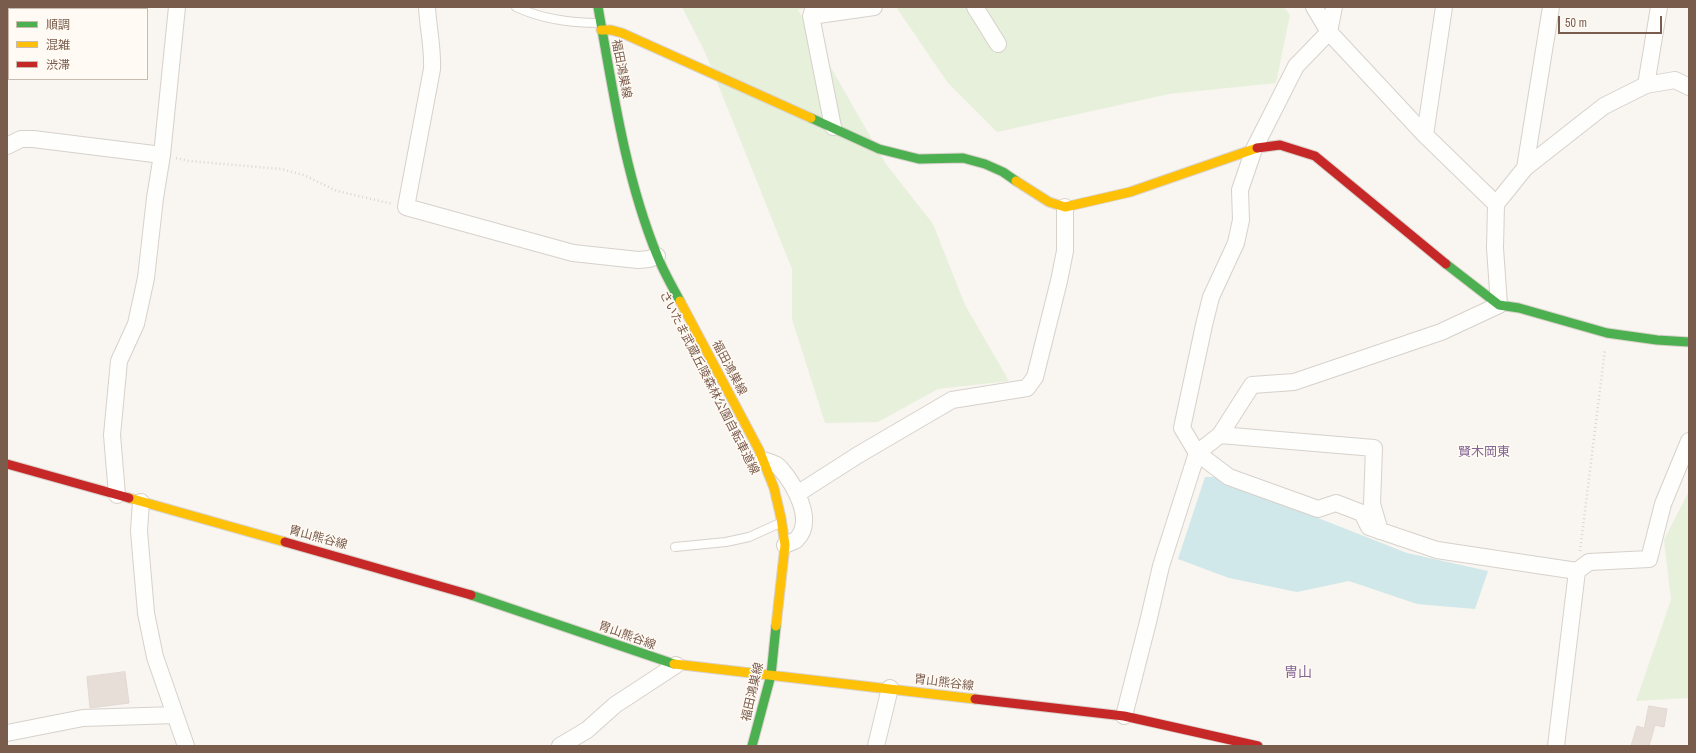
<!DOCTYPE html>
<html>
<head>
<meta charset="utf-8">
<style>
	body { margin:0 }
	#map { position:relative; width:1696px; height:753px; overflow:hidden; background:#f9f5f0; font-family:"Archivo Narrow","Noto Sans JP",sans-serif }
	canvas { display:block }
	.frame { position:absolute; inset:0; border:8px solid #7a5c4d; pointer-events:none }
	.legend { position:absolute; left:8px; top:8px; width:140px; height:72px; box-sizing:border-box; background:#fffaf3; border:1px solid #cabbb1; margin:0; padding:5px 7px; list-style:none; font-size:12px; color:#7a5c4d }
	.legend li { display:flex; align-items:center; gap:8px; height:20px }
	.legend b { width:20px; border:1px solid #cabbb1 }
	.scale { position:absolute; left:1558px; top:16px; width:104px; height:18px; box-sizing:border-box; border:2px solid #7a5c4d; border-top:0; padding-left:5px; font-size:12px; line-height:14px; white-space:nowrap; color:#7a5c4d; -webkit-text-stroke:3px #fffaf3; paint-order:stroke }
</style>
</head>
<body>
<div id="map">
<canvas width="1696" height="753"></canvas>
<div class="frame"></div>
<ul class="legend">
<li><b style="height:5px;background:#4caf50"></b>順調</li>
<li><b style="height:5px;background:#ffc107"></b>混雑</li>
<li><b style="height:5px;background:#c62828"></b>渋滞</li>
</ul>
<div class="scale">50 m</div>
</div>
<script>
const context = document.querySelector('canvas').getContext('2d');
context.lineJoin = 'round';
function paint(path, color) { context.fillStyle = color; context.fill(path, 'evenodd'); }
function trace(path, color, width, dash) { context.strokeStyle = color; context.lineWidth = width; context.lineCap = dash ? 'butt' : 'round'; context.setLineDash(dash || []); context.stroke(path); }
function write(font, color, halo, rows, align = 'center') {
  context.font = font + ' "Archivo Narrow","Noto Sans JP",sans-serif'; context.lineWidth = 3; context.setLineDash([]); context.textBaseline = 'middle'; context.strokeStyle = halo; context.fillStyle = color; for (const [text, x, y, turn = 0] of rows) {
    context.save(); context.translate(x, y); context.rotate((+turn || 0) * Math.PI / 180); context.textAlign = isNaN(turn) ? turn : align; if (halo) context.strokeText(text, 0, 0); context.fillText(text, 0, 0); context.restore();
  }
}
paint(new Path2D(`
	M682 7H811L798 10 886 164 933 224 965 305 1009 381 938 389 878 422 825 423 792 319V269L705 52Z
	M896 7H1284L1290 15 1276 83 1169 94 997 132 948 83Z
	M1689 491V698L1636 701 1671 600 1664 540Z`), '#e7f0db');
paint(new Path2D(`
	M1205 477H1214L1407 553 1488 571 1475 609 1417 604 1349 581 1297 592 1229 578 1178 559Z`), '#d0e8ea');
const building = new Path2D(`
	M125 672 129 703 90 708 87 677Z
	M1649 706 1667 709 1664 727 1655 725 1649 746H1631L1637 726 1644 728Z`);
paint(building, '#e6ded7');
trace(building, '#e2d8d2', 1);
const lane = new Path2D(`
	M516 7C542 19 570 23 599 23
	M675 547 726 542 749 537 780 523`);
const street = new Path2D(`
	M427 7C428 28 433 47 432 69L406 207 573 253 638 260 649 259 657 256
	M814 7 811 16 833 127
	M975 7 998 44
	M1314 7 1329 32 1425 135 1496 204
	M1334 7 1329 32 1296 66 1254 149 1240 190 1241 220 1236 243 1211 297 1204 325 1182 428 1197 453 1229 477 1318 509 1336 503 1362 513 1369 527 1437 550 1577 571
	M811 16 874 7
	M1646 85 1659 7
	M1425 135 1444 7
	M7 146 21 139H33L162 155
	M1525 168 1551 7
	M1220 435 1374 448 1372 504 1380 531
	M763 460C769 462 776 463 780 468 794 484 816 521 796 540 793 542 788 543 785 545
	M797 494 858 455 952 400 1027 388 1035 377 1059 281 1065 251V207
	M117 495 112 435 119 361 136 324 146 278 155 198 162 155 177 7
	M141 502 139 531 146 613 155 657 186 746
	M1124 716 1148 622 1161 566 1197 453 1220 435 1252 385 1294 382 1441 332 1499 305 1495 248 1496 204 1525 168 1604 106 1646 85 1675 80 1689 87
	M7 733 83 718 175 715
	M560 746 587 730 615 705 676 665
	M876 746 890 688
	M1556 746 1577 571 1589 562 1649 559 1663 504 1689 441`);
const fast = new Path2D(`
	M598 7C613 91 625 176 657 255 663 271 672 286 680 301
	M811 118 879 149 919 159 963 158 985 164 1003 172 1016 181
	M1446 264 1499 305 1519 308 1607 333 1657 340 1689 342
	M471 595 674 664
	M752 746 771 675 776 626`);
const slow = new Path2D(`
	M601 30H611L622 33 811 118
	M1016 181 1049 202 1065 207 1130 192 1257 148
	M680 301 759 450 774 488 781 518 785 545 776 626
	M129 498 285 542
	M674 664 975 699`);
const jam = new Path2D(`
	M1257 148 1280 145 1315 156 1446 264
	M7 464 129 498
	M285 542 471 595
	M975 699 1124 716 1258 746`);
trace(lane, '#d7d1cb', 10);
trace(street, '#d7d1cb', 18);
trace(fast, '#d9d2cb', 11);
trace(slow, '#d9d2cb', 11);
trace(jam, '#d9d2cb', 11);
trace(new Path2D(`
	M176 158 189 161 281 169 304 175 337 191 393 204
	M1580 551 1605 349`), '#dcd5d0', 2.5, [1, 3]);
trace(lane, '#fefefd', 8);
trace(street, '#fefefd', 16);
trace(fast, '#4caf50', 9);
trace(slow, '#ffc107', 9);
trace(jam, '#c62828', 9);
write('12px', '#7a5c4d', '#fffaf3', [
	["福田鴻巣線",621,69,79],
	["福田鴻巣線",729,368,62],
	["さいたま武蔵丘陵森林公園自転車道線",709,383,63],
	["胄山熊谷線",318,538,15],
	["胄山熊谷線",627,636,20],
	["胄山熊谷線",944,683,7],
	["福田鴻巣線",753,692,-77]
]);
write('13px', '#846695', '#fffaf3', [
	["賢木岡東",1484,453]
]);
write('14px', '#846695', '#fffaf3', [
	["冑山",1298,673]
]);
</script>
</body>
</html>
